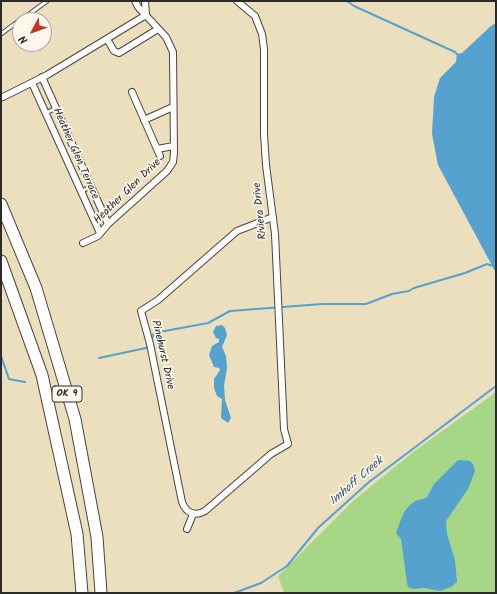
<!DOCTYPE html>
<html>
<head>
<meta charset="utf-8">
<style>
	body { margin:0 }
	#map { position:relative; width:497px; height:594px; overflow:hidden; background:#ecdfbe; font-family:Kalam,sans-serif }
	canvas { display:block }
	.frame { position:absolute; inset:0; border:2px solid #2b2b2b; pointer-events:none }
	.north { position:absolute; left:12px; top:12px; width:40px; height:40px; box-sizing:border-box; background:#fbf7ec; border:1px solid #a8a59f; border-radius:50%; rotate:229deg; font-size:11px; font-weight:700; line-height:16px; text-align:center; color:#2b2b2b }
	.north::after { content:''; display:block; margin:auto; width:14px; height:18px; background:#c8321e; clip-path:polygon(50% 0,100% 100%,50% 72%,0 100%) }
</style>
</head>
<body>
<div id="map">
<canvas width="497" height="594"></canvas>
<div class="frame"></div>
<div class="north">N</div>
</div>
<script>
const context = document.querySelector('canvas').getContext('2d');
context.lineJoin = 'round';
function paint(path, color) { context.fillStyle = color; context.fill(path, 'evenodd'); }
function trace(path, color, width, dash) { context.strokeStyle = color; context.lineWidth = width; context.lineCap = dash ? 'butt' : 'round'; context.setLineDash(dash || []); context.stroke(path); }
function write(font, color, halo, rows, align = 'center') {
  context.font = font + ' Kalam,sans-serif'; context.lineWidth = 3.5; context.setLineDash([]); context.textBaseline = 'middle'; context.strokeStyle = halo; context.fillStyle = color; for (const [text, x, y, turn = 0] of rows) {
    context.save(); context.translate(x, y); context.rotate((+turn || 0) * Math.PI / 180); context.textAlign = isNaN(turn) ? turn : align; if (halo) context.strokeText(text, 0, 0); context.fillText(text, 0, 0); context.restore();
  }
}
paint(new Path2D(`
	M496 392V593H284L278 576 353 501 412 453Z`), '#a5d786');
paint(new Path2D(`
	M496 23V273L438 165 432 134 434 97 440 78 456 62 457 54 462 53 491 26Z
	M222 325 225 328 227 335 222 347 226 356 227 368 224 386 225 400 231 418 228 423 221 418 222 399 217 396 214 388V379L220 370 219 368 214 367 209 355 212 346 219 342V339L216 338 213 332 216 326Z
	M458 460 470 461 473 464 475 471 468 489 446 521 447 534 455 560 457 582 451 587 440 591 424 588 414 589 408 587 407 583 401 539 396 533C401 521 403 506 418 500 421 499 424 499 427 497L434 484Z`), '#55a2ce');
trace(new Path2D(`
	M347 1 354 6 455 52 459 56
	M151 340 154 333 208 323 230 311 322 304H366L392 294 409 291 414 288 465 273 487 264 496 267
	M1 356 9 379 25 382
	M99 358 146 348 149 343
	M234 593 261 583 287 566 318 528 369 482 496 386`), '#55a2ce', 2);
const lane = new Path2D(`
	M21 20 47 1
	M1 34 20 20
	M46 113 56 108
	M81 192 91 186`);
const street = new Path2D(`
	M145 1 146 15
	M237 1 255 16 262 34 264 49V134L266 165 275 234 284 429 288 444 271 454 205 511C195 517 186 513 182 502L150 344 141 311 158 300 237 231 273 217
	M107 39 114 51 119 53 158 29
	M42 77 108 224
	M32 83 100 233
	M132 92 160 156
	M3 97 47 75 146 15
	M144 120 173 107
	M157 149 174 146
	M83 243 98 236 108 224 167 171 173 162 174 153 173 52 166 37 138 7 135 1
	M187 529 193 514`);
const highway = new Path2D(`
	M1 204 36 288 75 419 97 537 101 593
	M1 261 42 375 77 534 82 593`);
trace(lane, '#484641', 5);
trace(street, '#484641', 8);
trace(highway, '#484641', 13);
trace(lane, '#fff', 3);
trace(street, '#fff', 6);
trace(highway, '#fff', 11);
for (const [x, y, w] of [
	[67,394,30]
]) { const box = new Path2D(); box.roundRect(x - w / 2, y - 8, w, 16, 3); context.fillStyle = '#fbf7ec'; context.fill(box); trace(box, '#2b2b2b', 1); }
write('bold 10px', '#2b2b2b', null, [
	["OK 9",67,394]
]);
write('11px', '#2b2b2b', '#fbf7ec', [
	["Heather Glen Terrace",75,154,66],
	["Heather Glen Drive",128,192,-44],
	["Riviera Drive",261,211,-96],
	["Pinehurst Drive",162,355,77]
]);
write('italic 12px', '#3c5b6c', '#fbf7ec', [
	["Imhoff Creek",357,482,-41]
]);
</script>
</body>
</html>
